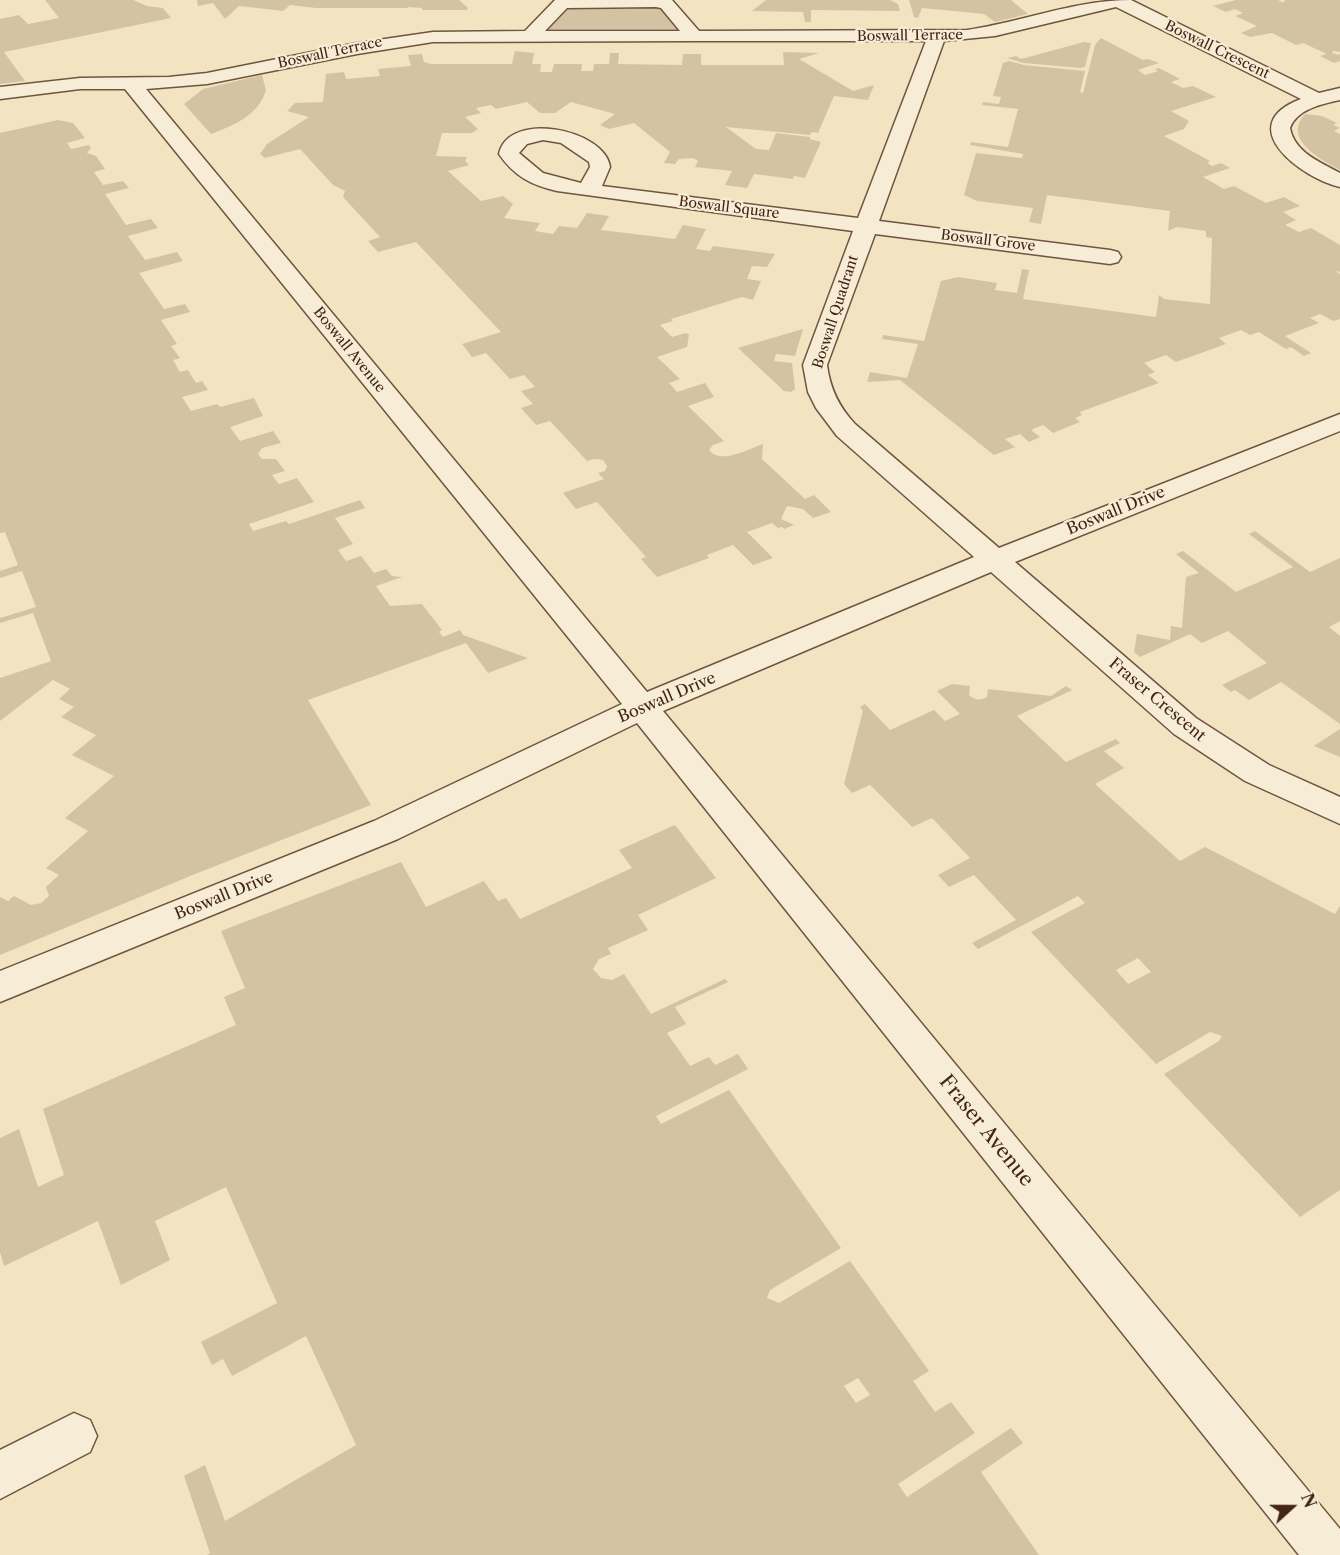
<!DOCTYPE html>
<html>
<head>
<meta charset="utf-8">
<style>
	body { margin:0 }
	#map { position:relative; width:1340px; height:1555px; overflow:hidden; background:#f2e4c0; font-family:"Libre Caslon Text",serif }
	canvas { display:block }
	.north { position:absolute; left:1262px; top:1477px; width:60px; height:60px; -webkit-text-stroke:4px #f7edd6; paint-order:stroke; rotate:69deg; font-size:16px; font-weight:700; line-height:24px; text-align:center; color:#442415 }
	.north::after { content:''; display:block; margin:auto; width:21px; height:27px; background:#442415; clip-path:polygon(50% 0,100% 100%,50% 72%,0 100%) }
</style>
</head>
<body>
<div id="map">
<canvas width="1340" height="1555"></canvas>
<div class="north">N</div>
</div>
<script>
const context = document.querySelector('canvas').getContext('2d');
context.lineJoin = 'round';
function paint(path, color) { context.fillStyle = color; context.fill(path, 'evenodd'); }
function trace(path, color, width, dash) { context.strokeStyle = color; context.lineWidth = width; context.lineCap = dash ? 'butt' : 'round'; context.setLineDash(dash || []); context.stroke(path); }
function write(font, color, halo, rows, align = 'center') {
  context.font = font + ' "Libre Caslon Text",serif'; context.lineWidth = 4.5; context.setLineDash([]); context.textBaseline = 'middle'; context.strokeStyle = halo; context.fillStyle = color; for (const [text, x, y, turn = 0] of rows) {
    context.save(); context.translate(x, y); context.rotate((+turn || 0) * Math.PI / 180); context.textAlign = isNaN(turn) ? turn : align; if (halo) context.strokeText(text, 0, 0); context.fillText(text, 0, 0); context.restore();
  }
}
paint(new Path2D(`
	M45 0H133L147 6 163 8 171 18 4 52 25 81 0 84V19L19 15 28 24 59 18Z
	M197 0H459L468 8 467 10H422V8L407 7 408 8H316L290 5 283 11 239 6 225 19 213 3 198 6Z
	M766 0H890L898 4 900 11 811 10V22H805L803 12 752 11Z
	M909 0H1011L1028 14 995 22 984 14 922 8 918 18 914 17Z
	M1236 0H1278L1282 2H1285L1284 0H1340V52L1333 51 1332 53 1339 55 1340 53V61L1334 63 1320 56 1327 54 1303 43 1296 45 1272 33 1250 37 1241 33 1257 26 1235 16 1243 13 1235 9 1226 12 1213 6Z
	M659 5 680 29H544L564 6Z
	M1101 38 1143 60 1148 59 1159 63 1138 70 1145 75 1158 71 1155 69 1159 68 1180 79 1171 82 1183 88 1193 86 1216 97 1171 111 1189 121 1184 129 1164 136 1210 161 1207 163 1212 166 1221 163 1230 168 1203 177 1224 189 1234 186 1266 203 1284 197 1300 206 1283 212 1296 220 1285 225 1299 232 1311 228 1340 245V272L1335 271 1340 274V319L1333 321 1320 314 1310 318 1319 323 1285 336 1311 353 1304 356 1291 347 1286 349 1259 332 1250 335 1241 330 1219 338 1226 344 1176 362 1166 355 1144 363 1155 372 1148 375 1159 383 1080 412 1082 415 1075 418 1080 422 1053 433 1043 425 1031 430 1040 437 1029 442 1020 434 1005 439 1015 447 994 455 900 380 867 382 870 372 907 378 918 344 882 339 883 335 924 341 941 281 958 277 997 283 995 290 1017 293 1022 269 1029 270 1023 299 1156 317 1159 295 1164 299 1210 304 1212 238 1206 237V231L1177 227 1168 231 1170 211 1047 195 1041 224 1029 222 1033 208 977 201 964 195 976 153 1022 158 1023 154 970 145 971 142 1008 147 1018 109 982 105 983 102 999 104 1001 97 993 96 1003 63 1009 61 1024 65 1085 71 1080 92 1083 93 1095 45Z
	M1084 42 1091 43 1085 67 1080 68 1024 63 1007 58 1016 56 1021 59Z
	M515 51 534 53 532 64H541L540 72H552L554 64H582L581 71H593L594 64H609L610 53H619L618 64 682 65 683 54H701V65H784L783 52 819 53 799 59 853 91 874 85 868 100 834 96 818 133 812 132 810 135 726 127 756 149 769 150 776 133 810 137V139L821 142 805 178 794 176 793 179 754 174 747 188 725 185 732 171 695 167 698 161 693 158 679 159 675 164 664 163 670 152 634 123 609 129 600 125 615 114 571 102 555 113H540L527 102 496 109 491 105 476 108 481 113 465 117 478 129 472 133H442L436 156 467 157 465 161 469 165 448 171 481 201 503 196 513 204 504 218 540 223 535 231 553 234 559 226 577 228 587 213 609 216 601 230 675 239 683 225 706 229 696 249 710 251 713 246 775 254 767 267 752 266 747 279 761 281 753 300 742 297 671 319 673 321 660 325 672 337 686 333 689 335 687 347 657 357 680 379 669 383 677 392 705 383 714 397 688 406 724 441 713 445 709 450C721 465 748 449 763 444L762 459 805 499 814 495 831 512 813 518 803 509 787 506 781 519 794 525 784 529 782 527 778 528 772 523 747 532 773 558 753 565 733 545 707 555 709 558 657 577 641 559 646 557 597 502 576 509 563 493 604 479 598 473 605 471 607 466 603 460 594 459 587 461 550 421 536 425 521 408 533 404 521 391 535 387 524 375 510 379 486 353 472 357 462 344 501 332 416 242 378 252 368 241 380 237 343 197 345 191 333 185 300 149 265 158 260 154 267 144 309 117 287 111 295 103 323 102 326 74 344 72 346 79 380 76 378 69 411 66 408 55 422 54 424 62 431 64H512Z
	M262 75 266 90C259 115 233 126 211 134L184 104 203 89Z
	M1305 114 1322 116 1337 123 1333 125 1340 128 1334 131 1340 134V170C1320 159 1282 139 1305 114Z
	M58 120 73 123 85 138 67 143 71 149 89 145 91 148 87 153 96 156 105 169 94 172 103 185 123 181 129 188 105 194 126 225 151 219 158 228 128 236 145 260 177 252 183 261 139 273 164 309 185 304 190 312 161 320 177 344 171 346 180 358 173 360 180 372 188 370 196 383 202 381 208 390 182 397 191 411 217 404 220 407 254 398 263 416 230 427 240 441 273 431 281 443 262 448 258 454 262 459H276L285 471 272 475 279 484 297 478 314 502 249 524 253 531 286 521 289 524 360 500 365 508 335 518 353 544 338 550 346 561 361 556 374 573 386 569 392 576 402 577 376 586 390 606 422 604 442 630 439 632 443 637 460 630 463 635 528 658 488 673 466 643 308 700 371 805 195 874 0 955V897L8 901 14 896 31 905 41 903 49 896 46 887 59 875 46 868 88 831 65 818 114 776 72 755 96 735 61 717 74 707 59 699 70 689 53 680 0 721V678L51 661 33 613 0 623V618L36 607 22 571 0 578V571L18 565 5 532 0 533V133Z
	M803 329 795 356 776 354 774 361 792 363 795 389 791 392 784 391 738 348Z
	M1255 531 1310 572 1340 558V621L1329 627 1340 636V724L1281 682 1249 700 1235 690 1231 692 1222 685 1267 663 1228 631 1202 643 1190 634 1140 657 1134 652 1137 634 1170 640 1171 626 1182 628 1186 577 1199 573 1176 554 1183 551 1236 592 1293 567 1249 534Z
	M952 684 970 686 969 695C975 700 980 701 987 697L988 689 1051 696 1066 686 1072 690 1017 716 1066 762 1116 739 1120 743 1104 751 1124 768 1095 784 1180 861 1205 847 1335 914 1340 906V1190L1300 1217 1164 1074 1219 1041 1222 1036 1210 1032 1156 1064 1031 932 1085 903 1078 896 978 949 972 943 1016 920 974 875 949 887 938 875 970 858 932 818 912 827 870 785 852 793 844 784 863 711 860 707 865 704 890 730 934 710 945 721 960 714 937 691ZM1138 958 1151 972 1128 984 1116 970Z
	M1340 729V757L1314 746Z
	M675 825 716 878 638 915 648 930 608 948 611 954 599 959 593 969 601 978 612 980 624 974 651 1014 725 979 728 982 675 1007 686 1024 667 1033 690 1066 709 1057 715 1065 738 1054 748 1069 656 1116 661 1124 729 1090 841 1248 770 1290 767 1298 779 1303 850 1261 929 1371 913 1381 935 1412 951 1402 975 1433 898 1484 907 1497 1011 1428 1023 1443 981 1472 1039 1555H207L210 1553 184 1476 205 1465 225 1521 356 1445 306 1336 232 1376 223 1359 212 1365 201 1342 277 1303 226 1187 155 1221 170 1260 121 1285 98 1221 4 1266 0 1252V1138L19 1129 38 1187 64 1175 43 1109 236 1025 224 997 245 988 221 931 401 862 426 907 484 881 498 901 506 898 520 919 632 868 619 850ZM858 1378 870 1395 856 1403 844 1386Z`), '#d4c3a3');
const minor = new Path2D(`
	M555 0H672L699 31 967 30C1022 22 1075 0 1131 0L1319 93 1340 88V100C1322 104 1297 109 1290 128 1294 152 1320 162 1340 173V187C1301 178 1231 125 1301 99L1116 7 995 36 944 41 879 221 1110 250 1118 252 1121 257 1118 262 1110 264 875 234 827 365C830 389 839 407 855 424L999 548 1340 414V431L1015 562 1196 718 1269 765 1340 797V824L1245 781 1174 734 991 572 663 711 1340 1529V1555H1299L637 723 398 839 0 1002V971L374 821 622 704 125 89H80L0 99V87L80 78 169 77 207 73 357 43 433 32 525 31ZM656 7 661 8 680 31H545L567 8ZM691 41H926L858 218 602 186 610 167C605 129 508 110 499 154 514 176 531 185 557 191L853 231 803 365 808 392 816 408 837 436 974 557 647 692 146 89 207 84 357 54 433 42ZM543 140 561 143 589 162 590 167 581 183 543 173 519 153 527 144Z
	M74 1413 90 1420 97 1436 90 1452 0 1499V1450Z`);
trace(minor, '#705440', 3);
paint(minor, '#f7edd6');
write('14px', '#442415', '#f7edd6', [
	["Boswall Terrace",910,36,-1],
	["Boswall Crescent",1217,50,26],
	["Boswall Terrace",330,53,-12],
	["Boswall Square",729,208,7],
	["Boswall Grove",988,241,7],
	["Boswall Quadrant",836,312,-72],
	["Boswall Avenue",349,350,51]
]);
write('16px', '#442415', '#f7edd6', [
	["Boswall Drive",1116,511,-22],
	["Boswall Drive",667,698,-23],
	["Fraser Crescent",1157,700,40],
	["Boswall Drive",224,896,-22]
]);
write('20px', '#442415', '#f7edd6', [
	["Fraser Avenue",986,1131,51]
]);
</script>
</body>
</html>
